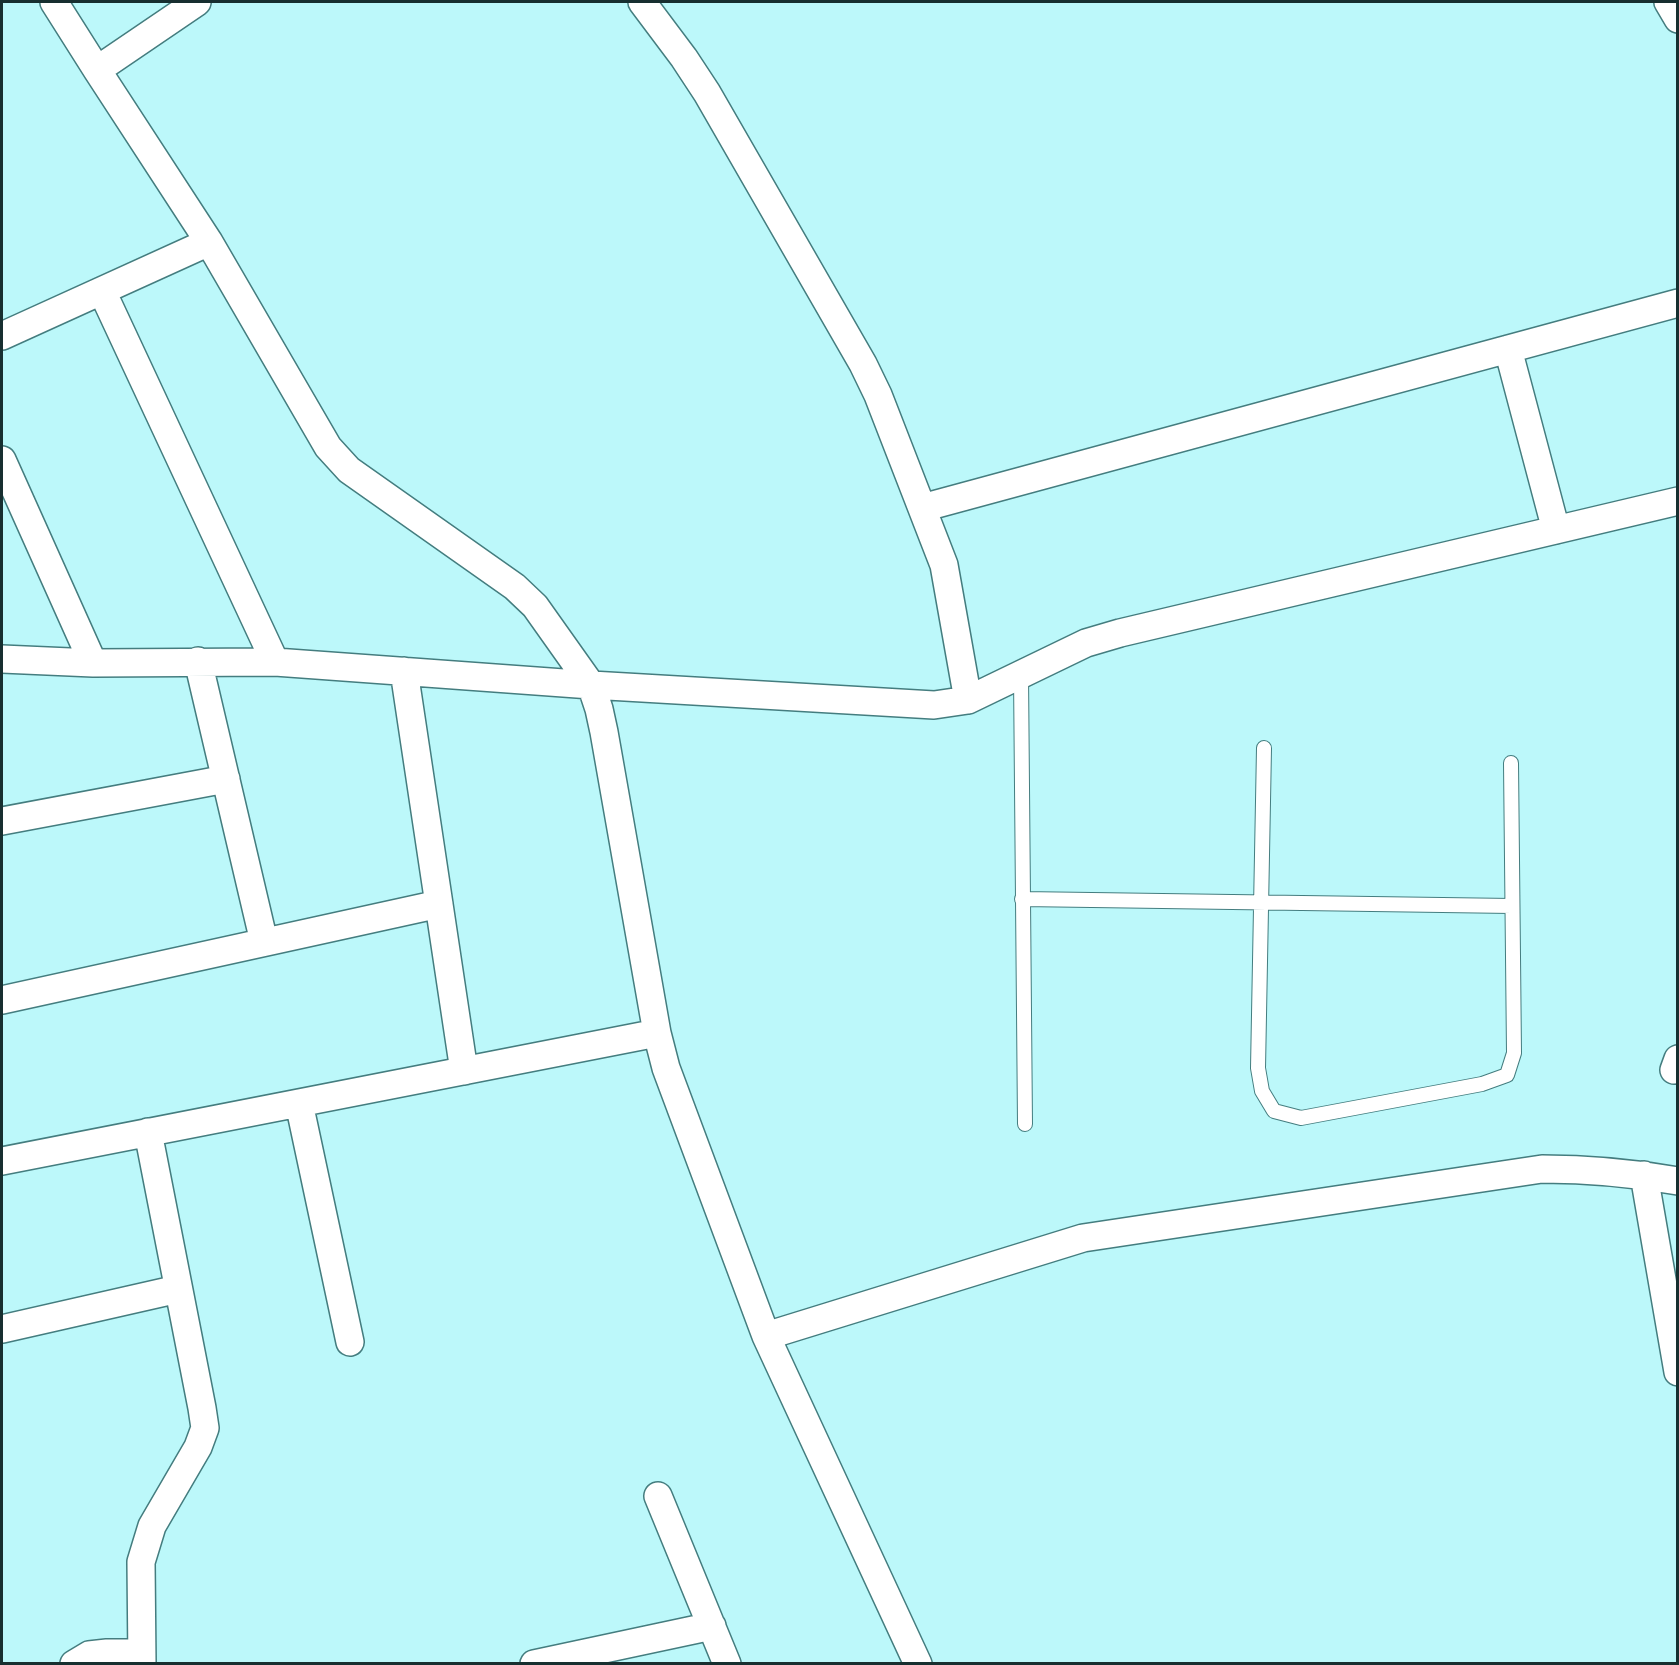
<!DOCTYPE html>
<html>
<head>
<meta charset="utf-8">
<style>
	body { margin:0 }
	#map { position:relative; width:1679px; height:1665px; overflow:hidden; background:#bcf8fa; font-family:"Work Sans",sans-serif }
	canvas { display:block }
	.frame { position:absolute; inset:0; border:3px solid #172f30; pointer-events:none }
</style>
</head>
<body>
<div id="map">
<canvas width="1679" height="1665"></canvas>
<div class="frame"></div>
</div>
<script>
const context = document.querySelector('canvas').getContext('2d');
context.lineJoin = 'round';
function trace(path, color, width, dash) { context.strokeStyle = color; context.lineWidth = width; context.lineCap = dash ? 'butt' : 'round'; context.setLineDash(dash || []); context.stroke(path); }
const service = new Path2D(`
	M1021 675 1025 1124
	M1264 748 1258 1068 1262 1091 1274 1111 1301 1118 1482 1084 1507 1075 1514 1053 1511 763
	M1022 899 1512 906`);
const minor = new Path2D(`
	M54 2 97 70 209 242 328 447 349 470 515 587 535 606 591 685 599 709 604 732 657 1033 666 1068 766 1336 918 1664
	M642 2 684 58 707 93 863 364 878 395 944 565 968 700
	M1668 2 1678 19
	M97 70 197 2
	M102 291 275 662
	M2 336 209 242
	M1508 349 1556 530
	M2 460 93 663
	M922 508 1678 303
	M2 659 93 663 275 662 591 685 934 705 968 700 1086 643 1120 633 1678 501
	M198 661 264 942
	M404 671 464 1071
	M2 821 226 779
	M2 1000 439 904
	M1674 1070 1678 1059
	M299 1103 350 1342
	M2 1161 657 1033
	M1644 1175 1678 1372
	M2 1329 178 1289
	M766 1336 1083 1238 1542 1169C1588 1169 1633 1173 1678 1181
	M658 1496 727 1664
	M74 1664 89 1655 107 1653H141
	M142 1664 141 1562 152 1526 198 1447 205 1428 202 1408 148 1132
	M534 1664 712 1626`);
trace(service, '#447d7f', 16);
trace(minor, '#447d7f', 30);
trace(service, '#fff', 14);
trace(minor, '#fff', 27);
</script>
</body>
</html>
